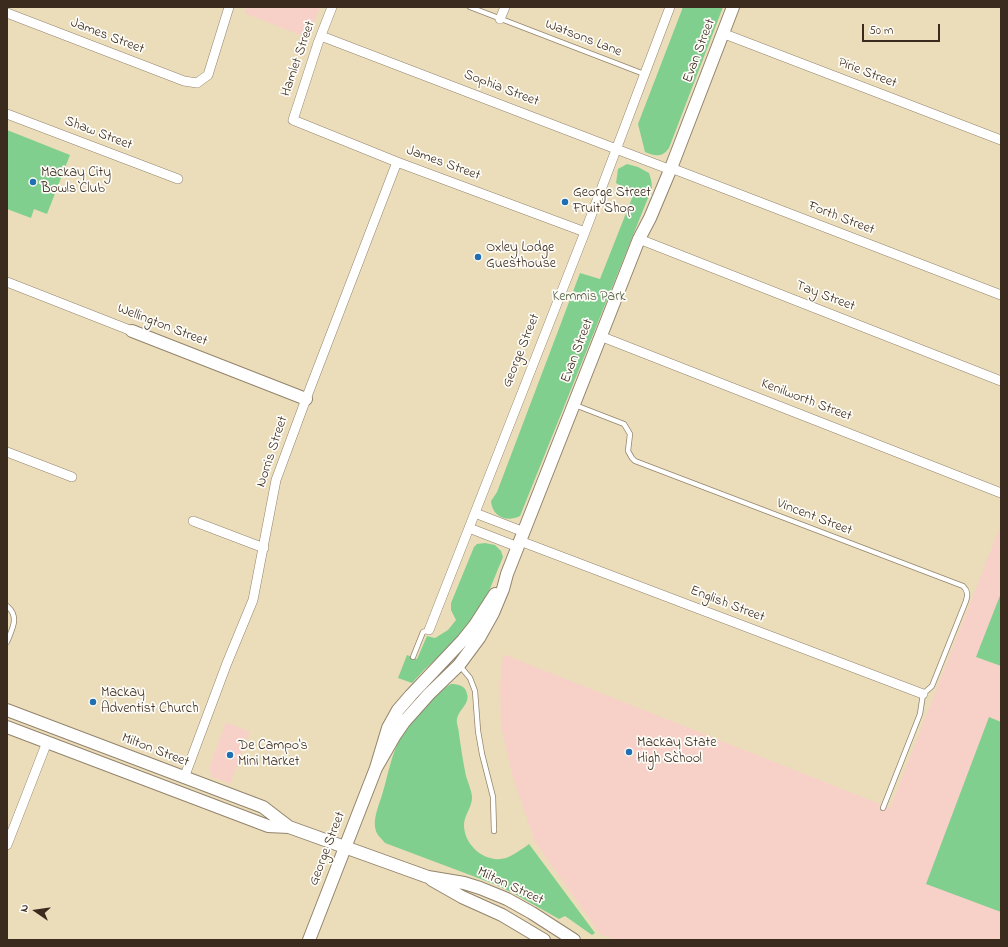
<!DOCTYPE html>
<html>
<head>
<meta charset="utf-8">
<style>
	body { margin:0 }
	#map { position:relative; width:1008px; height:947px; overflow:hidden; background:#ebddba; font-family:"Indie Flower",sans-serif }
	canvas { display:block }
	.frame { position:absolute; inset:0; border:8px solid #3b2a1e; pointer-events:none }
	.north { position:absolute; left:16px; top:891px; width:40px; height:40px; -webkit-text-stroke:3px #fdfcf7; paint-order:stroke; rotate:283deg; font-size:11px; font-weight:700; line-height:16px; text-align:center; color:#3b2a1e }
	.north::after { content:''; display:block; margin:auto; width:14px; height:18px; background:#3b2a1e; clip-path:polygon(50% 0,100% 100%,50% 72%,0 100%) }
	.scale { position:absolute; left:862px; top:24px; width:78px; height:18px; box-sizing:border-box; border:2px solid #3b2a1e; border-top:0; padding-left:5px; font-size:12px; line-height:14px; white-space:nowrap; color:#3b2a1e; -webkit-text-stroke:3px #fdfcf7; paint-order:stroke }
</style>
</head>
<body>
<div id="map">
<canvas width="1008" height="947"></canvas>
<div class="frame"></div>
<div class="north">N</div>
<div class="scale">50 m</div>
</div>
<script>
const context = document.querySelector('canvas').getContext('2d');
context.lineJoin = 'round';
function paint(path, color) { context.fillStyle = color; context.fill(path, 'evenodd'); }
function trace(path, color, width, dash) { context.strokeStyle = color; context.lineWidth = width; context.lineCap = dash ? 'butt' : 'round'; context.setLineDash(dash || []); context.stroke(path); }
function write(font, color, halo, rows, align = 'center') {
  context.font = font + ' "Indie Flower",sans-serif'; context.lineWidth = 3.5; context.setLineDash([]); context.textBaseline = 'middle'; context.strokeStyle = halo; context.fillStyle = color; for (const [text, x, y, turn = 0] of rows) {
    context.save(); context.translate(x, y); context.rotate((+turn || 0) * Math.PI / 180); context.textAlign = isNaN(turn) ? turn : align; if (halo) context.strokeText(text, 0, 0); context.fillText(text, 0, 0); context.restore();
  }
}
paint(new Path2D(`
	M247 7H320L308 38 244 13Z
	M1001 524V940H616L600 934 535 842 513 778 501 727 500 686 503 654 890 808Z
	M226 722 250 732 230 784 212 777 209 768Z`), '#f7d1c8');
paint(new Path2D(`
	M683 7H723L669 148C662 158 654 156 645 152L638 124Z
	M7 130 70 155 47 214 34 209 31 218 7 209Z
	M627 164 638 167 649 173C652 182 654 190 648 198L520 516C506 523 492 516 491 501L497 492 580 273 600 279 634 193 616 183 618 169Z
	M485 543 495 545 501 551 503 557 489 591 469 624 452 644 424 670 412 683 398 678 407 655 417 659 427 636 435 638 448 630 456 620 451 610V603L474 547 477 544Z
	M1001 593V666L976 657Z
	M451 684C458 684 466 686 467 694 470 704 459 709 457 719 456 723 459 729 459 734 461 748 463 762 466 776 468 783 471 789 472 796 473 806 464 815 464 825 464 845 485 864 506 858 514 855 522 849 529 844L595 933 592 935 565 916 559 919 513 893 494 884 385 843C382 839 377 835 376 831 372 820 379 805 382 795 387 779 390 761 397 745 407 723 430 696 451 684Z
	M989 717 1001 722V912L926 884Z`), '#81cf8e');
const service = new Path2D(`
	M470 7 644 74
	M575 405 624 424 630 434 628 451 632 458 635 461 963 586C968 591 968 595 966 601L932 686 923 694 920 714 883 808
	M7 606C20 617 12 629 7 642
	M413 657 423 632 429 630
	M460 666 470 678 475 691 478 731 482 754 493 797 494 831`);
const minor = new Path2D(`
	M332 7 318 43 293 120 397 162 585 232
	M7 13 184 81 197 83 208 75 229 7
	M500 19 505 7
	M722 33 1001 140
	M321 36 671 170
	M7 114 178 179
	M671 168 1001 295
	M639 239 1001 381
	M7 282 132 331
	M600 336 1001 493
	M7 452 72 477
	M475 513 524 532
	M193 521 264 548
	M469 528 518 547
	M520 541 923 694
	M429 630 585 232 670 7
	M184 778 227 663 253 600 276 480 306 399 397 162
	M7 845 47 742`);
const tertiary = new Path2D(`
	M132 331 306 399
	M7 710 263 807 289 827
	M7 727 268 826 289 827 428 877 464 883 480 888 507 899 532 913 574 940
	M376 768 395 735 404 722 429 694 459 665 479 638 493 613 503 589 507 574 639 239 650 218 671 168 733 7
	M432 880 462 897 502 915 544 940
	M309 940 376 768 388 728 398 710 411 695 463 640 475 625 495 594`);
trace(service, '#93846c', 6);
trace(minor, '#93846c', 10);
trace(tertiary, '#93846c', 14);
trace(service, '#fff', 4.5);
trace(minor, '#fff', 9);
trace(tertiary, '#fff', 12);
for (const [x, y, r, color] of [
	[33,182,4,"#1f6fb2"],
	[565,202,4,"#1f6fb2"],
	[478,257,4,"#1f6fb2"],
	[93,702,4,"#1f6fb2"],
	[629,752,4,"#1f6fb2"],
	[230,755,4,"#1f6fb2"]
]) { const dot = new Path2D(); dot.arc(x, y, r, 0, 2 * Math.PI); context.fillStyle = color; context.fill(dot); trace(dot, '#fdfcf7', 1.5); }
write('14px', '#3b2a1e', '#fdfcf7', [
	["James Street",107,37,21],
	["Watsons Lane",583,39,21],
	["Evan Street",700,51,-69],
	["Hamlet Street",299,59,-71],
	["Pirie Street",867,74,21],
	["Sophia Street",501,89,21],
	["Shaw Street",98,134,21],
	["James Street",443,164,20],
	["Forth Street",841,219,21],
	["Tay Street",825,297,21],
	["Wellington Street",162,326,21],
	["George Street",522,351,-68],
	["Evan Street",578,351,-69],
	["Kenilworth Street",806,401,21],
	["Norris Street",273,452,-72],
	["Vincent Street",814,518,21],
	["English Street",727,605,21],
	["Milton Street",155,751,21],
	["George Street",328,849,-69],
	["Milton Street",510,887,25]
]);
write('14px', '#3b2a1e', '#fdfcf7', [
	["Mackay City",41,174],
	["Bowls Club",41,190],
	["George Street",573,194],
	["Fruit Shop",573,210],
	["Oxley Lodge",486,249],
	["Guesthouse",486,265],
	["Mackay",101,694],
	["Adventist Church",101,710],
	["Mackay State",637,744],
	["High School",637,760],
	["De Campo's",238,747],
	["Mini Market",238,763]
], 'left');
write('14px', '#505c40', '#fdfcf7', [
	["Kemmis Park",589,298]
]);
</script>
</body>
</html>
